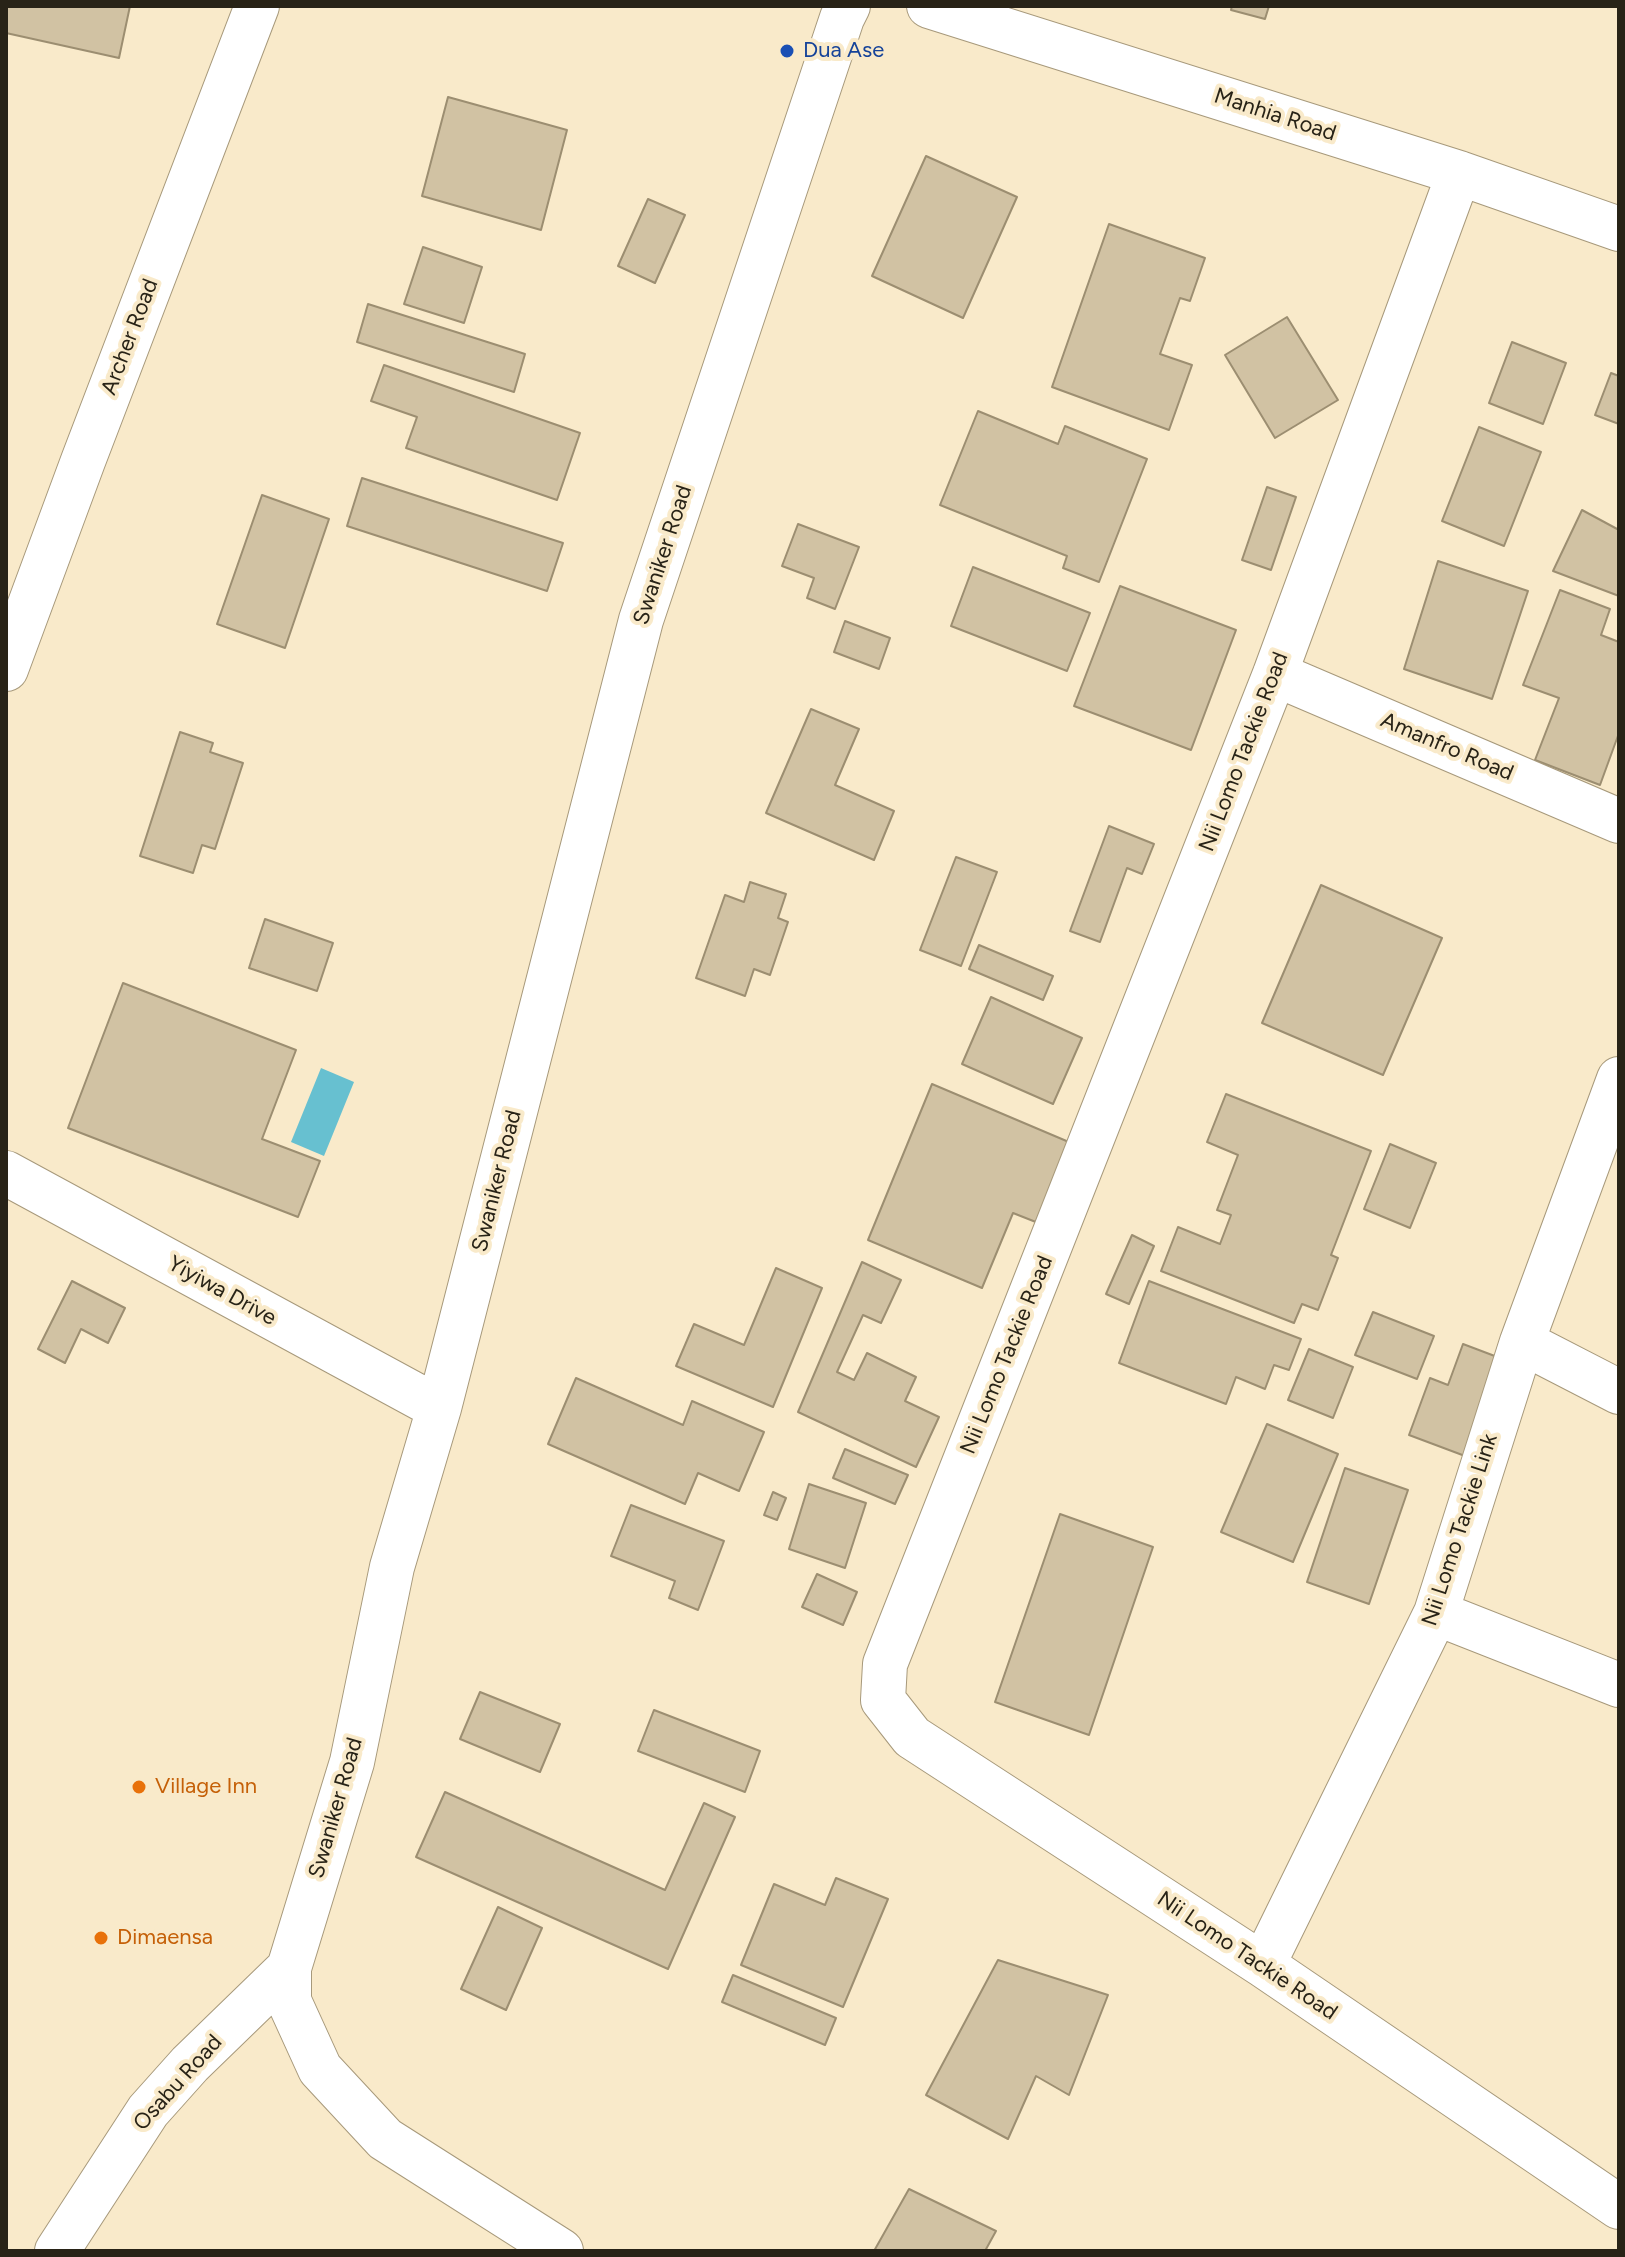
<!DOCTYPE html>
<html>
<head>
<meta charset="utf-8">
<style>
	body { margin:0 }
	#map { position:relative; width:1625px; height:2257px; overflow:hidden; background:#f9eaca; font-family:Figtree,sans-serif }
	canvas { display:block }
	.frame { position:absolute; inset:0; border:8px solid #282317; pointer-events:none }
</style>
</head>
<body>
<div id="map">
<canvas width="1625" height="2257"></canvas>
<div class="frame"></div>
</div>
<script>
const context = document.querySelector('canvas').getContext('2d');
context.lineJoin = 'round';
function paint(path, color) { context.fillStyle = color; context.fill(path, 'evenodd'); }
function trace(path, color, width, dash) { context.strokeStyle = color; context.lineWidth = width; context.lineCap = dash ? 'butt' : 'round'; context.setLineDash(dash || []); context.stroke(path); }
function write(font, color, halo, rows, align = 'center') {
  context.font = font + ' Figtree,sans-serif'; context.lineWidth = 8; context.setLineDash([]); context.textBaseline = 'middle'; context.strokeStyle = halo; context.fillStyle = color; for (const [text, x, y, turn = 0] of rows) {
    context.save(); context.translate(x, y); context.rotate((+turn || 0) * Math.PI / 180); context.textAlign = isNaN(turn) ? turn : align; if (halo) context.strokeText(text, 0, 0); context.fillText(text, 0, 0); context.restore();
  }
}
paint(new Path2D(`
	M321 1068 354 1082 324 1156 291 1142Z`), '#67c0d0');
const building = new Path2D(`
	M6 6H130L119 58 6 33Z
	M1232 6H1269L1265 19 1231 10Z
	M448 97 567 130 541 230 422 196Z
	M926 156 1017 197 963 318 872 276Z
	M648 199 685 215 655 283 618 266Z
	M1109 224 1205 258 1190 301 1180 298 1160 354 1192 365 1169 430 1052 387Z
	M423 247 482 267 464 323 404 304Z
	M368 304 525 354 514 392 357 342Z
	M1287 317 1338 400 1275 438 1225 355Z
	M1512 342 1566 363 1543 424 1489 403Z
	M384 365 580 433 557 500 406 448 417 417 371 401Z
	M1611 373 1619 376V424L1595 415Z
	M978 411 1058 444 1065 426 1147 459 1099 582 1063 568 1067 556 940 505Z
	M1479 427 1541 452 1504 546 1442 521Z
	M362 478 563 543 547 591 347 526Z
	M1267 487 1296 497 1271 570 1242 560Z
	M262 495 329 519 285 648 217 624Z
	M1582 510 1619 530V596L1553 571Z
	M798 524 859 547 835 609 807 598 814 578 782 566Z
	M1438 561 1528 591 1492 699 1404 669Z
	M973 567 1090 613 1067 671 951 626Z
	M1120 586 1236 630 1191 750 1074 706Z
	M1560 590 1610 609 1601 635 1619 642V733L1600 785 1535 760 1559 698 1523 685Z
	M845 621 890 638 879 669 834 652Z
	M811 709 859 729 835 785 894 811 874 860 766 813Z
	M180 732 213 743 210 752 243 763 215 849 202 845 193 873 140 856Z
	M1109 826 1154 844 1142 874 1127 868 1100 942 1070 931Z
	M956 857 997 872 961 966 920 950Z
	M750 882 786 894 778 918 788 922 770 975 754 969 745 996 696 978 725 895 744 902Z
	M1321 885 1442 938 1383 1075 1262 1023Z
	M265 919 333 943 317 991 249 968Z
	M979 945 1053 976 1043 1000 969 969Z
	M123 983 296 1050 262 1139 320 1161 298 1217 68 1128Z
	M991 997 1082 1038 1053 1104 962 1064Z
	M932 1084 1083 1148 1051 1228 1013 1213 982 1288 868 1240Z
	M1226 1094 1371 1151 1331 1255 1338 1258 1318 1310 1302 1304 1294 1323 1161 1271 1178 1227 1220 1244 1231 1215 1217 1210 1238 1155 1207 1142Z
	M1390 1144 1436 1163 1410 1228 1364 1209Z
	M1132 1235 1154 1246 1129 1304 1106 1294Z
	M862 1262 901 1280 881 1323 863 1315 837 1372 854 1380 867 1353 916 1377 905 1401 939 1417 916 1467 798 1412Z
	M776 1268 822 1288 773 1407 676 1366 694 1324 744 1345Z
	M72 1281 125 1308 108 1343 81 1329 65 1363 38 1349Z
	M1149 1281 1301 1339 1289 1370 1274 1365 1265 1389 1236 1377 1226 1404 1119 1363Z
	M1373 1312 1434 1336 1417 1379 1355 1355Z
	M1463 1344 1500 1358 1465 1456 1409 1435 1430 1378 1448 1385Z
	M1309 1349 1353 1367 1333 1418 1288 1400Z
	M576 1378 683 1425 692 1401 764 1432 739 1491 698 1473 685 1504 548 1444Z
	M1267 1424 1338 1454 1293 1562 1221 1532Z
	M845 1449 908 1475 895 1504 833 1478Z
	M1345 1468 1408 1490 1369 1604 1307 1582Z
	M809 1484 866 1503 845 1568 789 1549Z
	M773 1492 786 1498 777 1520 764 1515Z
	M631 1505 724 1541 698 1610 669 1598 675 1581 611 1556Z
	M1060 1514 1153 1547 1089 1735 995 1702Z
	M817 1574 857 1592 843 1625 802 1607Z
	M480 1692 560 1724 540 1772 460 1739Z
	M654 1710 760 1751 745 1792 638 1751Z
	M445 1792 665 1890 704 1803 735 1817 668 1969 416 1857Z
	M836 1878 888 1899 843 2007 741 1965 774 1884 825 1905Z
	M498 1907 542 1928 506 2010 461 1989Z
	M998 1960 1108 1995 1069 2095 1036 2076 1008 2139 926 2095Z
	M733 1975 836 2018 825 2045 722 2002Z
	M909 2189 996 2231 985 2251H874Z`);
paint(building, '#d1c2a3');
trace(building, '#9c8e71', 2);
const minor = new Path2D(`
	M929 6 1459 173 1619 229
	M1459 173 1275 674 885 1664 883 1700 912 1737 1263 1965 1619 2207
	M6 669 83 461 257 6
	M1275 674 1619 821
	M6 1173 439 1408
	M1522 1342 1619 1392
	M1436 1613 1619 1685
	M1263 1965 1436 1613 1522 1342 1619 1079
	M57 2251 148 2111 190 2064 289 1968
	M561 2251 385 2139 320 2069 289 2001V1968L352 1762 392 1567 439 1408 641 620 842 18 848 6`);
trace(minor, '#a7997b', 46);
trace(minor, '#fff', 44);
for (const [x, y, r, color] of [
	[787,51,8,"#1a4fb4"],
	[139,1787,8,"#e8710a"],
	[101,1938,8,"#e8710a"]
]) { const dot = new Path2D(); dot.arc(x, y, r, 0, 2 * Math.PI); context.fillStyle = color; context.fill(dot); trace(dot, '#f9eaca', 3); }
write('22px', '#164399', '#f9eaca', [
	["Dua Ase",803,51]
], 'left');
write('22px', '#282317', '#f9eaca', [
	["Manhia Road",1275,115,18],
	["Archer Road",130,337,-69],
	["Swaniker Road",663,555,-72],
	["Amanfro Road",1447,747,23],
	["Nii Lomo Tackie Road",1244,752,-69],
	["Swaniker Road",497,1181,-76],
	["Yiyiwa Drive",222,1291,29],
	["Nii Lomo Tackie Road",1007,1355,-68],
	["Nii Lomo Tackie Link",1460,1530,-72],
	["Swaniker Road",336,1808,-74],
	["Nii Lomo Tackie Road",1247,1956,34],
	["Osabu Road",178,2083,-48]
]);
write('22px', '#c56008', '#f9eaca', [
	["Village Inn",155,1787],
	["Dimaensa",117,1938]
], 'left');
</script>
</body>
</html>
